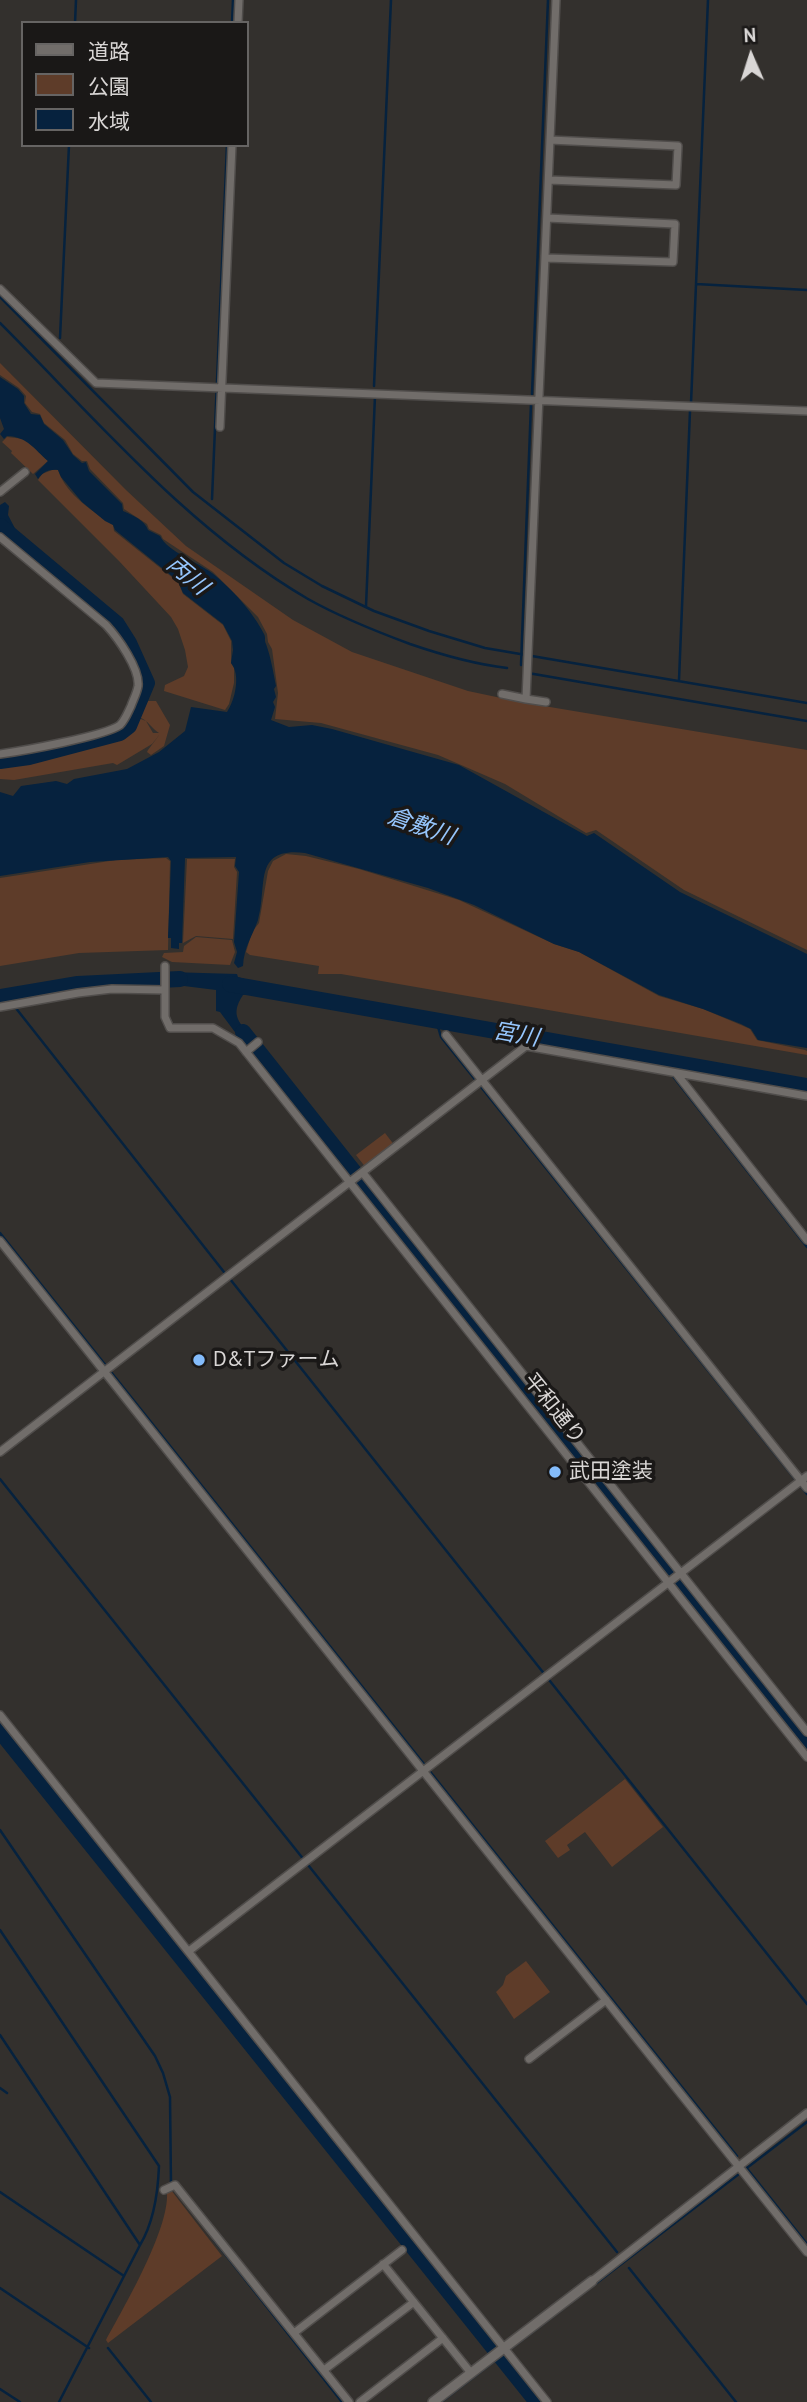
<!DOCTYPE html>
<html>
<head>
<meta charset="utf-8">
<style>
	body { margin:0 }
	#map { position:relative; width:807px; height:2402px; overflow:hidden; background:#33302d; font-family:"PT Sans","Noto Sans JP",sans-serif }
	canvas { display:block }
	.legend { position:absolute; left:21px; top:21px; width:228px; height:126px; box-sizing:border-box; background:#1a1817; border:2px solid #666463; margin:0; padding:9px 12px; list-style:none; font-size:21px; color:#d9d6d5 }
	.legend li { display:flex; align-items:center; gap:14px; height:35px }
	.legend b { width:35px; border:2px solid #666463 }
	.north { position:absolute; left:716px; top:21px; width:70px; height:70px; -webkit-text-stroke:5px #1a1817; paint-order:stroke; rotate:357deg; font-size:19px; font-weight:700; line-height:28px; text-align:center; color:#d9d6d5 }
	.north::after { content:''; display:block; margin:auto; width:24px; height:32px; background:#d9d6d5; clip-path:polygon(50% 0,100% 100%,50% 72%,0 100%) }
</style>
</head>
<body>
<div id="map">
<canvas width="807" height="2402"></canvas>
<ul class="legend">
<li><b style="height:9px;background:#716d6a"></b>道路</li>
<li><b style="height:19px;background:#5e3c29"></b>公園</li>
<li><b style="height:19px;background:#06223e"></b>水域</li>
</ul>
<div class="north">N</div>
</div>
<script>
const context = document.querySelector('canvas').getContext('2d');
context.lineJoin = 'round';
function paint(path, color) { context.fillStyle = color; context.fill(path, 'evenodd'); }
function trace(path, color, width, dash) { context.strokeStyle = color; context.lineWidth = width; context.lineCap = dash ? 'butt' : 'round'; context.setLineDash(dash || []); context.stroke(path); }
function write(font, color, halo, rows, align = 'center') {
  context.font = font + ' "PT Sans","Noto Sans JP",sans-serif'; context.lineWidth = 7; context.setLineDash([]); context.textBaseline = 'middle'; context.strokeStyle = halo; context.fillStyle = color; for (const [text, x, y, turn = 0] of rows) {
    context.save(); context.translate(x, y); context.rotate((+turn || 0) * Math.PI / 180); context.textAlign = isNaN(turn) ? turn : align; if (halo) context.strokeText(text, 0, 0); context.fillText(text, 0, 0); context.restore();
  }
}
paint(new Path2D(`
	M0 363 126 490 186 546 293 620 352 652 468 691 520 702 807 750V950L684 890 596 830 586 833 505 784 438 755 321 723 275 719 278 693 272 649 268 642 267 634 258 617 213 572 163 539 161 535 149 529 147 524 124 509 123 503 90 469 87 461H82L73 454 65 440 44 423 40 414 32 412 25 403 26 396 19 388 0 375Z
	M7 437 25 439 48 461 33 474 11 453 12 451 2 442Z
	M52 470H58C66 495 94 512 113 525L114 531 178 582 183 594 223 625 231 641V663L234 668V683L229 704 225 710 164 691 165 685 184 676 188 667 185 650 178 629 171 617 119 561 38 480 42 474Z
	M148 701H156L170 725 164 746 151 755 147 752 148 750 160 734 152 744 117 765 113 763 14 780 0 779V766L112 741C125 735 132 731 138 718L146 721 153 733H159C152 729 148 720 139 717Z
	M286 854 306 856 359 869 459 900 554 944 579 952 659 996 703 1009 741 1025 750 1029 757 1040 805 1050 807 1051V1055L341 974H318L319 966 250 955 246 952 252 932 259 923 268 871 273 861Z
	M166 858 170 861 168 950 79 953 0 966V878L116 860Z
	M187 859H235L234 867 237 872 233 939 196 936 183 943Z
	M196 937 232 940 235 952 230 965 172 962 162 957 164 953 183 952 184 946Z
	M385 1133 395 1146 366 1168 356 1155Z
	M625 1779 663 1827 612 1867 585 1832 567 1845 570 1850 558 1858 545 1841Z
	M526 1961 550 1992 514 2019 496 1992 503 1985 506 1976Z
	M171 2190 222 2256 108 2343 106 2340C124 2307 169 2230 167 2193Z`), '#5e3c29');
paint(new Path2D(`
	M0 377 18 389 24 396V403L31 414 40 415 44 424 63 440 73 455 82 463 86 462 89 471 122 504 123 511C132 515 145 520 148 530L160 536C167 551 199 563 212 573 232 589 253 612 264 634 266 637 264 641 266 644 271 658 273 671 276 686L274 689 276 697 273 702 275 707 271 720 289 727 312 725 332 729 459 765 587 836 594 833 680 892 807 954V1048L758 1040 751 1029 741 1024 703 1009 659 995 579 952 554 944 474 905 428 888 305 853C252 847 268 885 258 920 252 937 244 947 243 966L238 968 234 963 237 952 234 942 239 872 235 866 236 857 185 858 182 943H179V949L171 948V938H168L171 861 168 857 90 862 0 876V792L13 796 21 786 56 781 67 784 74 779 127 769 159 752 185 731 191 707 227 712C235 700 241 675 231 663L233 650 232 641 223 624 183 593 178 581 115 530 113 525 105 521 82 502 61 477 58 470C49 469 43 472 38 479L35 474 48 461C34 449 28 437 7 436L4 439 0 434 4 429 0 418Z
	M5 502 9 506 8 515 20 538 26 544 21 550 0 532V505Z
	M168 972 237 974 238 977 251 981 250 993 243 995C229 1016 240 1023 254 1040L246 1047 220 1012 216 1011V990L168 984Z`), '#06223e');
trace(new Path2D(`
	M75 23 76 0
	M232 23 233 0
	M696 284 807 290
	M0 297 193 492 284 563 322 586 374 611 429 631 485 648 807 703
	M0 323C97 420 188 529 308 599 340 617 375 631 410 644 442 655 473 664 507 668
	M60 338 69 145
	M374 386 391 0
	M532 394 548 0
	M691 403 708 0
	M212 499 227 145
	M366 606 375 396
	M521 665 531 404
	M528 673 807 721
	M679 680 690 411
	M15 1007 224 1272
	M436 1020 441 1037 807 1494
	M672 1075 807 1247
	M0 1233 737 2156
	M230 1279 807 2004
	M0 1479 617 2252
	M0 1830 155 2056 163 2073 170 2097 171 2185
	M0 1930 159 2166C158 2192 154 2222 140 2245
	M0 2035 140 2245 59 2402
	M0 2088 7 2093
	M745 2166 807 2244
	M0 2192 124 2276
	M214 2240 342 2402
	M629 2268 736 2402
	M0 2288 89 2348
	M108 2348 151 2402
	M0 2389 20 2402
	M441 2402 807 2122`), '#06223e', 2.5);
trace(new Path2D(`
	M0 526 117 624 129 643 147 683 129 726 120 733 29 757 0 761
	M230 984 807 1086
	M0 997 78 984 180 979
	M243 1032 807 1743
	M0 1731 537 2402`), '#06223e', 16);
const minor = new Path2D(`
	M238 23 239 0
	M549 180 676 185 678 146 550 140
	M545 258 673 262 675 224 547 218
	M0 289 96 383 807 411
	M220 427 232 145
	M0 492 25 472
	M0 537 106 625C118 638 140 669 138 686 137 693 133 700 131 706 128 712 125 720 120 725 105 736 22 751 0 754
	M502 694 526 699
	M546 702 526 699 556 0
	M165 966V1017L170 1028H213L239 1043 807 1757
	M0 1007 78 993 112 989 165 990
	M446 1035 807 1488
	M246 1052 258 1042
	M676 1073 807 1240
	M363 1173 807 1732
	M0 1241 807 2252
	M0 1452 526 1046 807 1096
	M0 1715 547 2402
	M189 1951 807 1476
	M529 2059 606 2000
	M164 2190 175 2185 349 2402
	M383 2264 471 2373
	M592 2281 807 2113
	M294 2333 402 2250
	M324 2370 414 2302
	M360 2402 443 2338`);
const tertiary = new Path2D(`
	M433 2402 592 2281`);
trace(minor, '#504d4b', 10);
trace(tertiary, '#504d4b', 12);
trace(minor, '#716d6a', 7);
trace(tertiary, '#716d6a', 9);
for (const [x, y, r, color] of [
	[199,1360,7,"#84bcfb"],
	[555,1472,7,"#84bcfb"]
]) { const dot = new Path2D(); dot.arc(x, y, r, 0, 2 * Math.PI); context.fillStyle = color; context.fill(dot); trace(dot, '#1a1817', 2.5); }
write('21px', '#d9d6d5', '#1a1817', [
	["D&Tファーム",213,1360],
	["武田塗装",569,1472]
], 'left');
write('21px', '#d9d6d5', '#1a1817', [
	["平和通り",554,1409,51]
]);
write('italic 23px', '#96c6fd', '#1a1817', [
	["丙川",187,576,40],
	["倉敷川",421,827,19],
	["宮川",516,1035,10]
]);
</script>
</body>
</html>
